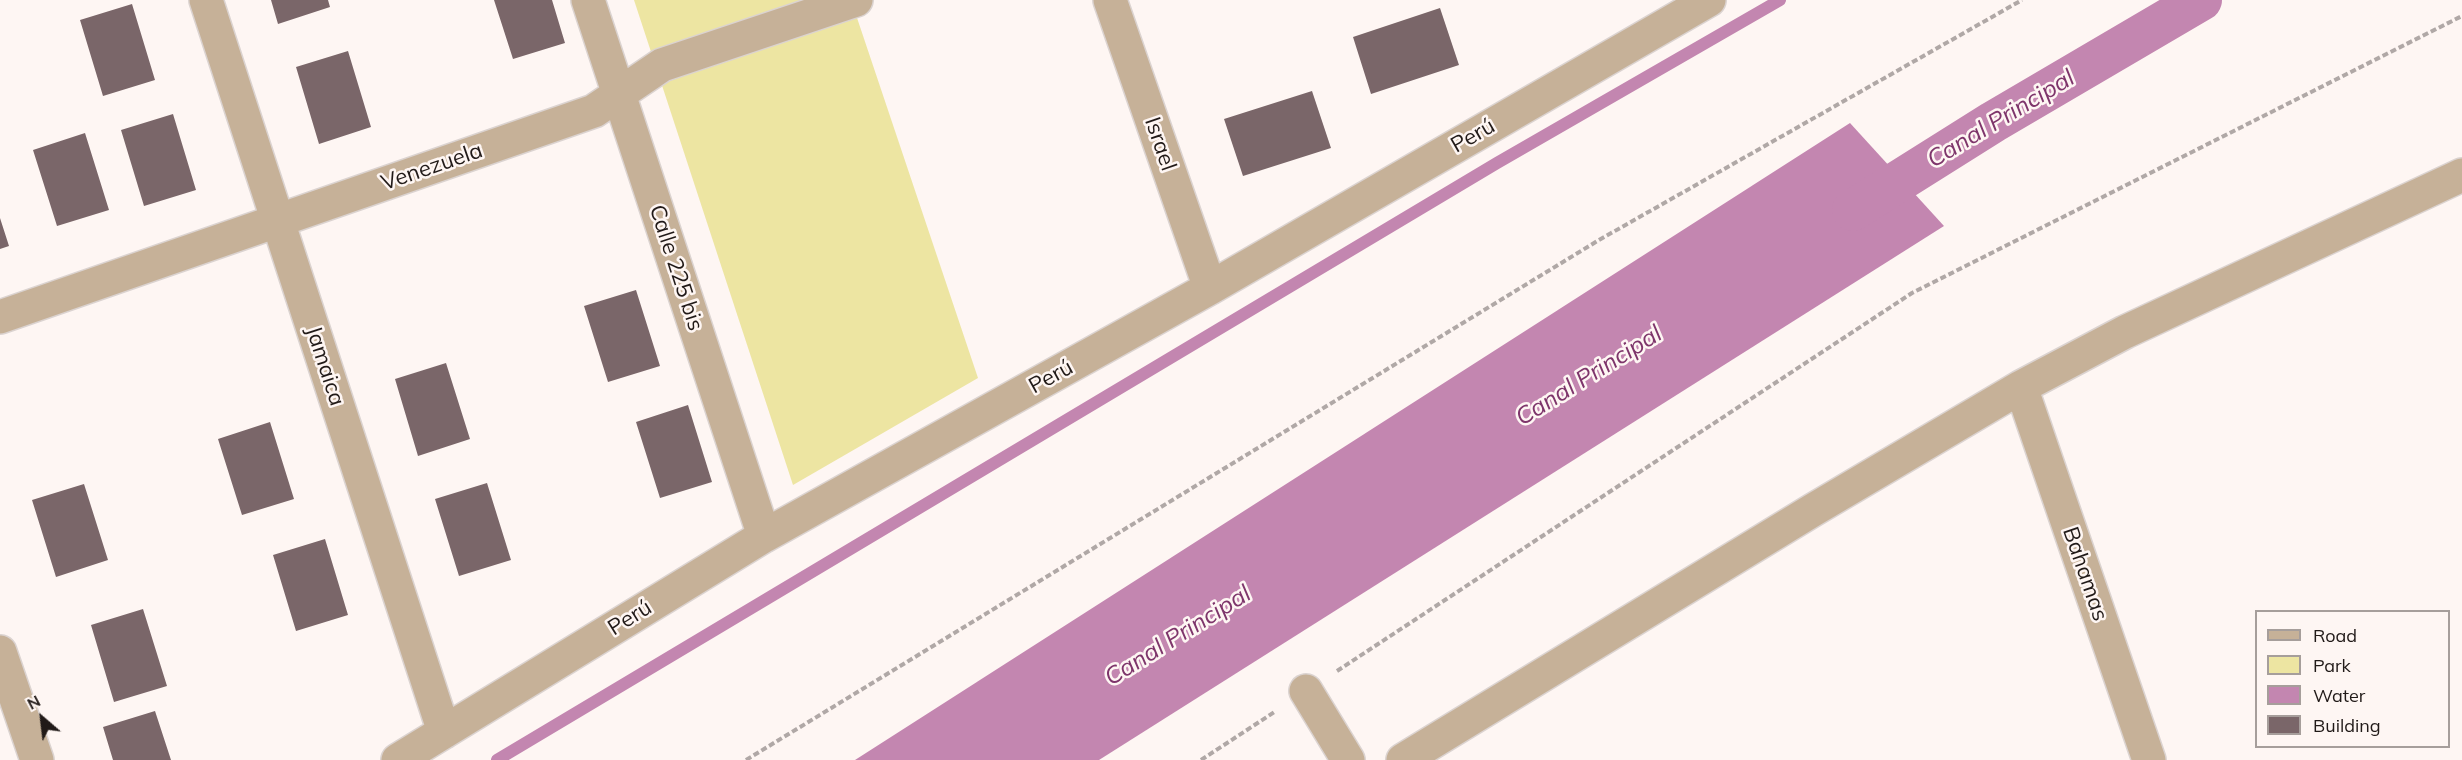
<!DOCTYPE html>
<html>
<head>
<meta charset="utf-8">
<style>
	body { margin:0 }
	#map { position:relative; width:2462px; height:760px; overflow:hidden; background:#fef6f3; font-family:Mulish,sans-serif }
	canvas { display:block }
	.legend { position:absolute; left:2255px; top:610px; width:195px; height:138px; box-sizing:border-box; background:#fef6f3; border:2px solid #a69e9b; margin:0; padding:8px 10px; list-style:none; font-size:18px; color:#211a18 }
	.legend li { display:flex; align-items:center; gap:12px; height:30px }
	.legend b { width:30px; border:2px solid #a69e9b }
	.north { position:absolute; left:12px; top:688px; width:60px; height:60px; -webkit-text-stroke:4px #fef6f3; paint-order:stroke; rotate:332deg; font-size:16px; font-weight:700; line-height:24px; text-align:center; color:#211a18 }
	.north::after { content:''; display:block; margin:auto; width:21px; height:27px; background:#211a18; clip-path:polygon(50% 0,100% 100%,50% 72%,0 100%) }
</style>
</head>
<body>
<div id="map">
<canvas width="2462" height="760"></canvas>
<ul class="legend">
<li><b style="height:8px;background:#c6b198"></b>Road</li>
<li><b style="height:16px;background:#ede5a2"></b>Park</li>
<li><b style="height:16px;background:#c386b0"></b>Water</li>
<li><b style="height:16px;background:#7a6669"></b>Building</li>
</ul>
<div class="north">N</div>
</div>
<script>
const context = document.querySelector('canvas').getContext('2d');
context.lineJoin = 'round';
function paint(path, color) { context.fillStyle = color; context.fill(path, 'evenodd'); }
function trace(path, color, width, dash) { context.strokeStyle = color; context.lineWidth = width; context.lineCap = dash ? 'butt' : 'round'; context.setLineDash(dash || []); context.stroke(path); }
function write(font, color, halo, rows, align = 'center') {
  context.font = font + ' Mulish,sans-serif'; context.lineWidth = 5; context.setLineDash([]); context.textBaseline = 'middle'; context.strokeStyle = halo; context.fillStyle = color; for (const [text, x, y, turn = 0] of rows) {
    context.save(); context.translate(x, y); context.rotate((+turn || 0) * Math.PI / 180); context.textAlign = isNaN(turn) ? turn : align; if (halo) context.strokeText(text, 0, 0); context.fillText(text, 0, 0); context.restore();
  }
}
paint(new Path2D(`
	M634 0H851L978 378 793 485Z`), '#ede5a2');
paint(new Path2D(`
	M1850 123 1944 226 1099 760H855Z`), '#c386b0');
trace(new Path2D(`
	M497 760 1497 163 1780 0`), '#c386b0', 12);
trace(new Path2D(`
	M1853 210 1993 122 2201 0`), '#c386b0', 42);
paint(new Path2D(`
	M271 0H328L330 7 278 24Z
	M494 0H552L565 43 513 59Z
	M132 4 155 80 103 96 80 20Z
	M1440 8 1459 65 1371 94 1353 37Z
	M348 51 371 127 319 144 296 67Z
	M1312 91 1331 148 1243 176 1224 119Z
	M173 114 196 190 144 206 121 130Z
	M85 133 109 210 57 226 33 150Z
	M0 218 9 246 0 249Z
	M636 290 660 366 608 382 584 306Z
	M446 363 470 439 418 456 395 379Z
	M688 405 712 482 660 498 636 422Z
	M270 422 294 499 242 515 218 439Z
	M487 483 511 560 459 576 435 499Z
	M84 484 108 560 56 577 32 500Z
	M325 539 348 615 296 631 273 555Z
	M143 609 167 686 114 702 91 625Z
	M155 711 171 760H113L103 727Z`), '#7a6669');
const minor = new Path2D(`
	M206 0 444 732
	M588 0 764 536
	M1110 0 1210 288
	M0 317 594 111 662 65 856 0
	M2021 387 2149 760
	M0 652 37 760
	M1306 691 1348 760
	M398 760 764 536 1210 288 1709 0
	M1403 760 1813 510 2021 387 2125 332 2462 175`);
trace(minor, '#dbd3d0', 36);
trace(new Path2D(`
	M1337 671 1912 293 2462 16
	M746 760 1599 240 2022 0
	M1201 760 1276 711`), '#b0a8a6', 4, [6, 3]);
trace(minor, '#c6b198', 33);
write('22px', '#211a18', '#fef6f3', [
	["Perú",1473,136,-30],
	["Israel",1160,144,71],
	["Venezuela",432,167,-19],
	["Calle 225 bis",676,268,72],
	["Jamaica",325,366,72],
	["Perú",1051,377,-29],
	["Bahamas",2085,574,71],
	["Perú",630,618,-32]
]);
write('italic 24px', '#7e356b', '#fef6f3', [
	["Canal Principal",2001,119,-31],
	["Canal Principal",1589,376,-32],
	["Canal Principal",1178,636,-32]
]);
</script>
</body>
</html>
